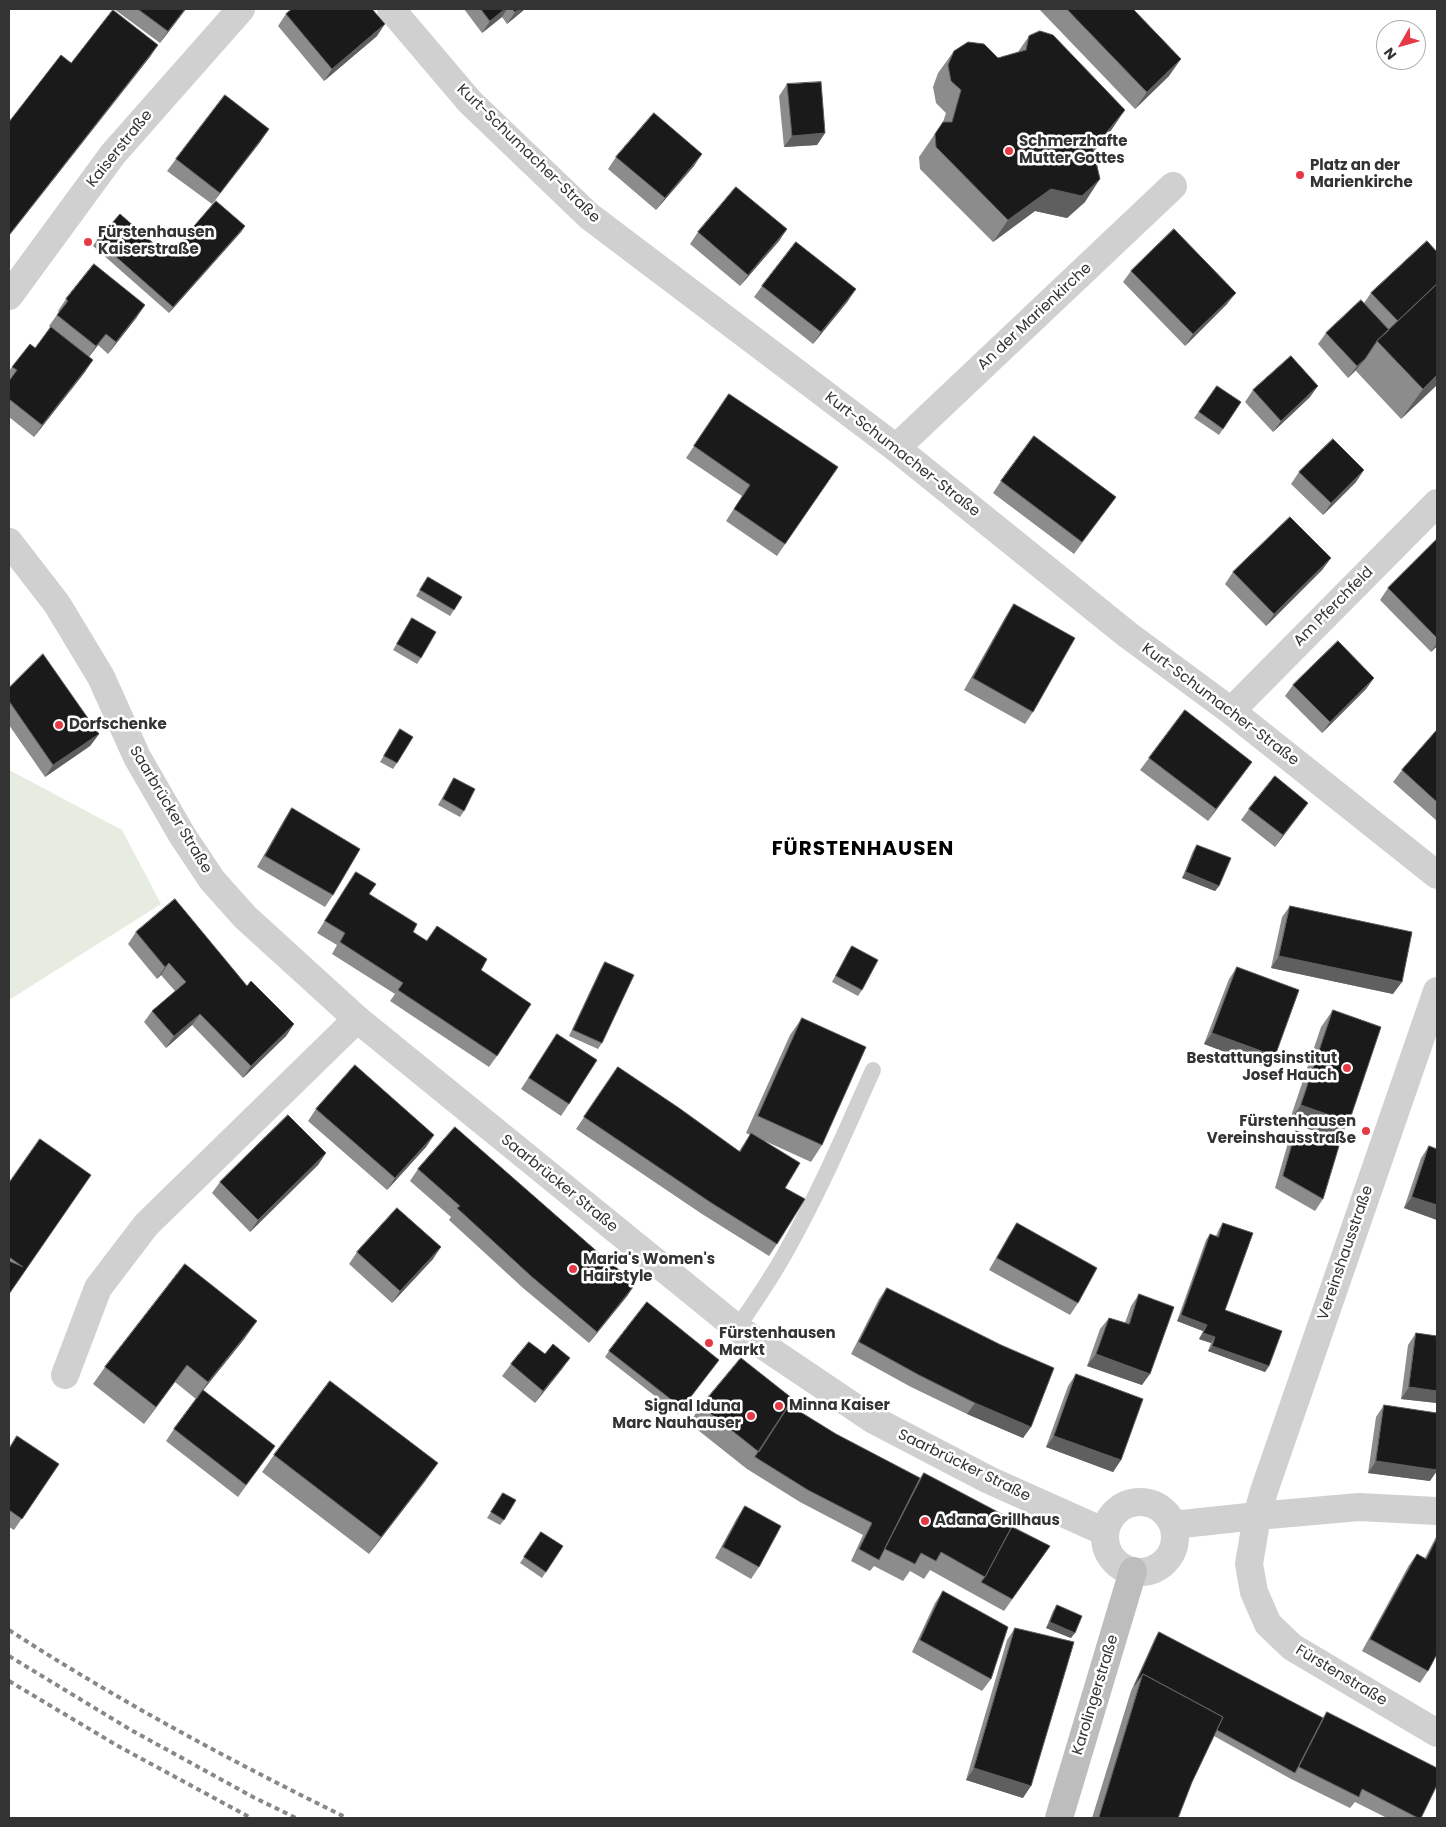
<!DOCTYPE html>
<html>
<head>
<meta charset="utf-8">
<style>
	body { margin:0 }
	#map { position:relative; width:1446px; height:1827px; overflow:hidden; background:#fff; font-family:Poppins,sans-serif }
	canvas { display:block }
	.frame { position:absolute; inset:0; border:10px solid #333; pointer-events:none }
	.north { position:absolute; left:1376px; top:20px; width:50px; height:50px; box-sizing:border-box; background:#fff; border:1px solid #adadad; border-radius:50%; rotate:232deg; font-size:14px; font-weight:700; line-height:20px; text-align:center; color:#333 }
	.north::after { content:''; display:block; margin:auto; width:18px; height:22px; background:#e63946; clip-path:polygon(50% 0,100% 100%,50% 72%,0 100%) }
</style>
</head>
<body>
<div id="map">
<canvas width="1446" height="1827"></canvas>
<div class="frame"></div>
<div class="north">N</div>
</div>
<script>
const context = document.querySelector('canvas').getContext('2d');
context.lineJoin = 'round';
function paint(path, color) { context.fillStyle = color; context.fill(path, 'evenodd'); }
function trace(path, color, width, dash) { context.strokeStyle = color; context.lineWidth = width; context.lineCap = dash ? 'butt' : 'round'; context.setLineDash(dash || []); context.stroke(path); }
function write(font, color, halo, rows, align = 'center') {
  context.font = font + ' Poppins,sans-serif'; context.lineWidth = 5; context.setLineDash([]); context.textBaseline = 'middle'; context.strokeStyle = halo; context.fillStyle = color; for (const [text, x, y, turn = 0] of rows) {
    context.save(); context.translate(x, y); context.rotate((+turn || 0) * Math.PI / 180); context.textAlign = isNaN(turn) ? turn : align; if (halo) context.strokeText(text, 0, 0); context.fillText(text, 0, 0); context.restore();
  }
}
paint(new Path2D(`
	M9 770 122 830 161 904 9 1000Z`), '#e6ecdf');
trace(new Path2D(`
	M737 1328C755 1302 773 1276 788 1248 820 1191 846 1130 873 1070`), '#d0d0d0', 16);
trace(new Path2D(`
	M391 9 470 102 589 216 896 448 1128 635 1231 711 1437 875
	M9 296 113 154 241 9
	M896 448 1173 186
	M1231 711 1437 503
	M1437 991 1264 1491 1257 1516 1249 1564 1254 1592 1268 1624 1292 1647 1437 1733
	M65 1375 98 1288 146 1225 357 1019`), '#d0d0d0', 28);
trace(new Path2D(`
	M9 542 57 604 101 677 137 757 182 835 212 880 245 917 357 1019 737 1328 872 1419 989 1480 1105 1532
	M1105 1537a35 35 0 1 1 70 0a35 35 0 1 1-70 0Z
	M1173 1525 1257 1516 1359 1507 1437 1511`), '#d0d0d0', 28);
trace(new Path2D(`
	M1059 1818 1133 1571`), '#bdbdbd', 28);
trace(new Path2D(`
	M9 1630C117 1700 231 1761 347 1818
	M9 1656 131 1730 253 1797 296 1818
	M9 1681 118 1746 251 1818`), '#888', 4, [5, 4]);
paint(new Path2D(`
	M114 9H186L160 43Z
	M464 9H525L507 24 502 17 482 33Z
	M1039 9H1133L1169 76 1135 109Z
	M286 14 377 36 324 81 278 26Z
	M1029 36 1110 132 1094 151 1085 202 1067 218 1035 211 993 242 920 169 919 157 943 122 946 113 936 103 933 87 938 73 954 51 998 58 1018 52Z
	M787 84 825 133 817 145 784 147 779 96Z
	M261 141 212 204 167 171 176 159Z
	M616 157 694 166 656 210 608 169Z
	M245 226 241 232 169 313 93 246 97 240 168 256Z
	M787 229 779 241 740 286 690 244 698 232Z
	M1437 252V385L1401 419 1356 371V370L1348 378 1318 344 1326 333 1364 303 1371 293Z
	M1131 271 1227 304 1185 346 1123 282Z
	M762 286 848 301 813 344 754 297Z
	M66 299 137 317 108 354 98 345 89 357 85 372 34 437 9 417V371L12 367 35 348 51 328 49 326 59 312 58 311Z
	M1217 386 1241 402 1219 435 1194 418Z
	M1253 390 1310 397 1273 432 1245 402Z
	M729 394 838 467 777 556 726 521 742 496 686 458Z
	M1299 472 1356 482 1323 515 1291 484Z
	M1001 481 1116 497 1074 554 993 493Z
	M1437 539V646L1431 652 1380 600 1388 588Z
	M1331 558 1322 570 1266 626 1225 584 1233 572Z
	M428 577 454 610 450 616 416 596Z
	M1014 604 1033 712 1025 724 964 690 1006 616Z
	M412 618 421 658 417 664 393 650Z
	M1374 678 1366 689 1322 733 1285 696 1293 685Z
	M9 688 99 734 90 746 45 777 9 725Z
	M400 729 397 763 393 769 380 762Z
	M1437 730V821L1393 782 1402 770Z
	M1149 758 1244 773 1208 821 1140 770Z
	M454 778 464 811 460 817 438 805 450 784Z
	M1308 803 1300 814 1275 847 1241 820 1249 809Z
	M292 808 333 895 325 907 257 867 284 820Z
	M1197 845 1219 886 1215 891 1182 878 1193 851Z
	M356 872 369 894 413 932 426 941 437 926 481 970 497 1056 489 1067 390 1001 395 994 332 954 337 945 317 933 348 884Z
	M1290 906 1393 994 1271 968 1282 917Z
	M136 932 247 986 294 1024 286 1036 243 1078 192 1025 166 1048 144 1022 152 1011 175 991 161 975 157 979 128 944Z
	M852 946 862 990 858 996 832 982 848 952Z
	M605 962 602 1043 598 1049 569 1036 601 968Z
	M1237 967 1267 1068 1204 1044 1229 979Z
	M1333 1010 1349 1122 1337 1139 1289 1122 1321 1027Z
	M802 1018 822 1145 811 1162 765 1141 785 1188 777 1244 769 1256 702 1214 576 1129 618 1067 739 1151 750 1135 746 1133 790 1035Z
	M557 1034 569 1104 561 1116 521 1089Z
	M316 1109 434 1135 426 1147 387 1190 308 1121Z
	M1296 1131 1323 1199 1315 1211 1275 1188 1288 1143Z
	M1429 1146 1437 1220 1404 1208 1421 1158Z
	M326 1153 318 1165 250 1232 212 1193 220 1182Z
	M418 1169 628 1295 589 1343 523 1288 449 1220 451 1217 410 1181Z
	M91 1175 9 1294V1183Z
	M1017 1223 1078 1303 1070 1315 989 1270 1009 1235Z
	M1223 1223 1225 1310 1269 1366 1265 1372 1208 1351 1211 1343 1199 1339 1203 1331 1177 1321 1206 1240 1210 1234 1216 1236 1219 1229Z
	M357 1252 433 1259 392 1303 349 1264Z
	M887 1288 1031 1427 1023 1438 967 1414 911 1387 851 1354 879 1299Z
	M1139 1294 1142 1385 1087 1366 1100 1329 1109 1318 1125 1323 1131 1306Z
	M1416 1333 1437 1336V1403L1401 1399 1408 1345Z
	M245 1338 196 1399 175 1382 144 1424 93 1384 105 1367Z
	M609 1351 719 1360 678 1414 605 1357Z
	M545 1354 570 1358 562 1369 535 1403 502 1376 511 1364Z
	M1076 1374 1121 1460 1113 1472 1046 1447 1068 1386Z
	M789 1405 836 1434 920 1478 924 1473 1012 1526 1050 1546 1004 1611 930 1570 924 1579 910 1571 903 1581 874 1566 870 1571 851 1561 863 1535 800 1502 747 1469 689 1423 701 1406Z
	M1384 1405 1430 1481 1368 1473 1376 1417Z
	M174 1429 275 1446 238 1497 166 1441Z
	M9 1448 59 1464 14 1530 9 1527Z
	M274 1455 426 1480 369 1554 262 1472Z
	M503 1493 504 1520 500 1525 487 1518Z
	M745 1506 759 1567 751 1579 715 1558 737 1518Z
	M541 1532 546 1572 542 1578 520 1563Z
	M1437 1535V1654L1428 1671 1420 1683 1362 1651 1409 1565 1417 1554 1425 1558Z
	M943 1591 991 1679 982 1691 912 1652 935 1603Z
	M1057 1605 1071 1638 1046 1628 1053 1611Z
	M1015 1628 1023 1798 966 1780 1007 1640Z
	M1159 1632 1323 1718 1327 1712 1421 1818H1387L1355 1802 1350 1808 1291 1779 1214 1736 1192 1782 1178 1818H1092L1131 1691 1155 1638Z`), '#8c8c8c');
paint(new Path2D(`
	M185 9H186L160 43 168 31Z
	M505 9H507L502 17 482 33 490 21Z
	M519 9H525L507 24 515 12Z
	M385 24 377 36 324 81 332 69Z
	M158 45 150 57 9 236V235Z
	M1181 59 1169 76 1135 109 1147 92Z
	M1125 110 1110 132 1078 171 1093 149Z
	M269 129 261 141 212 204 220 193Z
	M825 133 817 145 784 147 792 136Z
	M702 154 694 166 656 210 665 198Z
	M1100 179 1085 202 1067 218 1035 211 993 242 1008 220 1051 189Z
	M245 226 241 232 169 313 173 307Z
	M787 229 779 241 740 286 748 275Z
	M856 289 848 301 813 344 821 332Z
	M1236 293 1227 304 1185 346 1193 334Z
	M145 305 137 317 108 354 116 342Z
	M106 334 98 345 88 358 96 346Z
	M1365 359 1356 370 1348 378 1357 366Z
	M93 360 85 372 34 437 42 425Z
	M1437 375V385L1401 419 1423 389Z
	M1318 386 1310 397 1273 432 1281 421Z
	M1364 470 1356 482 1323 515 1331 503Z
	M1331 558 1322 570 1266 626 1274 614Z
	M1437 643V646L1431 652Z
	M1374 678 1366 689 1322 733 1330 722Z
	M99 734 90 746 45 777 53 765Z
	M1252 762 1244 773 1208 821 1216 809Z
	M1308 803 1300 814 1275 847 1283 835Z
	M1186 872 1219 886 1215 891 1182 878Z
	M1279 956 1402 982 1393 994 1271 968Z
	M169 963 161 975 157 979 165 967Z
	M200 1014 192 1025 166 1048 174 1036Z
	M294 1024 286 1036 243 1078 251 1066Z
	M1212 1033 1275 1056 1267 1068 1204 1044Z
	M1301 1105 1349 1122 1337 1139 1289 1122Z
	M434 1135 426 1147 387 1190 395 1178Z
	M326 1153 318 1165 250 1232 258 1220Z
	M1412 1197 1437 1205V1220L1404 1208Z
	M441 1247 433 1259 392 1303 400 1291Z
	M636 1283 628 1295 589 1343 597 1332Z
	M1181 1315 1207 1325 1203 1331 1177 1321Z
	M257 1321 245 1338 196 1399 208 1382Z
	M1203 1333 1215 1337 1211 1343 1199 1339Z
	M1212 1346 1269 1366 1265 1372 1208 1351Z
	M1096 1354 1150 1374 1142 1385 1087 1366Z
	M570 1358 562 1369 535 1403 543 1391Z
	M187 1365 175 1382 144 1424 156 1407Z
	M1409 1387 1437 1391V1403L1401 1399Z
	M975 1403 1031 1427 1023 1438 967 1414Z
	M1054 1436 1121 1460 1113 1472 1046 1447Z
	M1376 1461 1437 1470V1471L1430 1481 1368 1473Z
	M438 1463 426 1480 369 1554 381 1537Z
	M1050 1622 1075 1633 1071 1638 1046 1628Z
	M974 1768 1031 1786 1023 1798 966 1780Z`), '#5f5f5f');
const building = new Path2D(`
	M138 9H185L168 31Z
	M292 9H372L385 24 332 69 286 14Z
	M481 9H505L490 21Z
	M513 9H519L515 12Z
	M1067 9H1133L1181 59 1147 92Z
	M113 10 158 45 9 235V122L61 55 71 63Z
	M1040 31 1053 35 1125 110 1093 149 1100 179 1082 196 1051 189 1008 220 936 147 935 134 943 122H952L961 90 951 81 948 65 954 51 968 42 984 44 998 58 1026 50 1029 36Z
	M821 82 825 133 792 136 787 84Z
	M225 95 269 129 220 193 176 159Z
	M654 113 702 154 665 198 616 157Z
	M736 187 787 229 748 275 698 232Z
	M216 201 245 226 173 307 97 240 120 214 168 256Z
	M1174 229 1236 293 1193 334 1131 271Z
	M1427 241 1437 252V284L1398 321 1371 293Z
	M796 242 856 289 821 332 762 286Z
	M94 264 145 305 116 342 106 334 96 346 57 315 68 301 66 299Z
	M1437 284V375L1423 389 1377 341Z
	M1361 300 1389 330 1377 341 1365 359 1357 366 1326 333Z
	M51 327 93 360 42 425 9 399V381L17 370 12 367 30 344 35 348Z
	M1291 356 1318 386 1281 421 1253 390Z
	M1217 386 1241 402 1223 429 1199 412Z
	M729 394 838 467 785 544 734 509 750 485 694 446Z
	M1034 436 1116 497 1082 542 1001 481Z
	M1333 439 1364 470 1331 503 1299 472Z
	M1290 517 1331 558 1274 614 1233 572Z
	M1437 539V638L1388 588Z
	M428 577 462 597 454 610 420 590Z
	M1014 604 1075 638 1033 712 973 678Z
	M412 618 436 632 421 658 397 644Z
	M1338 641 1374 678 1330 722 1293 685Z
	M43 654 99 734 53 765 9 701V688Z
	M1185 710 1252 762 1216 809 1149 758Z
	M400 729 413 737 397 763 384 756Z
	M1437 730V802L1402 770Z
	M1275 776 1308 803 1283 835 1249 809Z
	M454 778 475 789 464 811 443 799Z
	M292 808 360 849 333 895 265 856Z
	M1197 845 1231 858 1219 886 1186 872Z
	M356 872 376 884 369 894 417 924 413 932 427 941 437 926 487 959 481 970 531 1004 497 1056 398 990 403 983 340 942 345 933 325 921Z
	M175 899 247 986 251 981 294 1024 251 1066 200 1014 174 1036 152 1011 186 982 169 963 165 967 136 932Z
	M1290 906 1412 932 1402 982 1279 956Z
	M852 946 878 960 862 990 836 976Z
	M605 962 634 975 602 1043 573 1030Z
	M1237 967 1299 990 1275 1056 1212 1033Z
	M1333 1010 1381 1027 1349 1122 1301 1105Z
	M802 1018 866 1047 822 1145 758 1116Z
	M557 1034 597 1060 569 1104 529 1078Z
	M355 1065 434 1135 395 1178 316 1109Z
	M618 1067 679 1108 740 1152 751 1133 800 1163 785 1188 805 1199 777 1244 710 1202 584 1117Z
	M288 1115 326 1153 258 1220 220 1182Z
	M455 1127 609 1262 636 1283 597 1332 531 1276 457 1208 460 1206 418 1169Z
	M1296 1131 1339 1146 1323 1199 1283 1176Z
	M40 1139 91 1175 9 1294V1261L23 1267 9 1257V1183Z
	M1429 1146 1437 1149V1205L1412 1197Z
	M397 1208 441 1247 400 1291 357 1252Z
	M1017 1223 1097 1268 1078 1303 997 1258Z
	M1223 1223 1253 1233 1225 1310 1282 1331 1269 1366 1212 1346 1215 1337 1203 1333 1207 1325 1181 1315 1210 1234 1218 1237Z
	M185 1264 257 1321 208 1382 187 1365 156 1407 105 1367Z
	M887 1288 1001 1345 1054 1368 1031 1427 975 1403 919 1375 859 1342Z
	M1139 1294 1174 1307 1150 1374 1096 1354 1109 1318 1129 1324Z
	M647 1302 719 1360 682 1408 609 1351Z
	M1416 1333 1437 1336V1391L1409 1387Z
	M529 1342 545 1354 553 1344 570 1358 543 1391 511 1364Z
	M741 1358 793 1399 759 1452 701 1406Z
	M1076 1374 1143 1399 1121 1460 1054 1436Z
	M330 1381 438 1463 381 1537 274 1455Z
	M203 1390 275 1446 246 1485 174 1429Z
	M789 1405 836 1434 920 1478 879 1560 859 1549 872 1523 808 1490 755 1457Z
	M1384 1405 1437 1413V1470L1376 1461Z
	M17 1436 59 1464 22 1519 9 1510V1449Z
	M924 1473 1015 1521 985 1577 941 1552 936 1561 921 1553 915 1564 885 1549Z
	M503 1493 516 1500 504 1520 491 1512Z
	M745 1506 781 1526 759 1567 723 1547Z
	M1012 1527 1050 1546 1012 1599 981 1582 985 1577Z
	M541 1532 563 1546 546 1572 524 1557Z
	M1437 1538V1654L1428 1671 1370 1639 1417 1554 1426 1559Z
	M943 1591 1008 1627 991 1679 920 1640Z
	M1057 1605 1082 1616 1075 1633 1050 1622Z
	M1015 1628 1074 1642 1031 1786 974 1768Z
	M1159 1632 1323 1718 1295 1773 1217 1730 1223 1717 1143 1674 1135 1685Z
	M1143 1674 1223 1717 1192 1782 1178 1818H1099Z
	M1327 1712 1437 1768V1785L1421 1818H1418L1362 1789 1359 1797 1299 1767Z`);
paint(building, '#1a1a1a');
trace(building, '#5f5f5f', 1);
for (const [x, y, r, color] of [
	[1009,151,5,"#e63946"],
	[1300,175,5,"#e63946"],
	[88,242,5,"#e63946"],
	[59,725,5,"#e63946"],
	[1347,1068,5,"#e63946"],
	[1366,1131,5,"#e63946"],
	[573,1269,5,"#e63946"],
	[709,1343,5,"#e63946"],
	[779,1406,5,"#e63946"],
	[751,1416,5,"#e63946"],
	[925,1521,5,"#e63946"]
]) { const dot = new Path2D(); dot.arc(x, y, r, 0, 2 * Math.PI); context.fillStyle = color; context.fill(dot); trace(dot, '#fff', 2); }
write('bold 15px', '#333', '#fff', [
	["Schmerzhafte",1019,142],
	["Mutter Gottes",1019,159],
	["Platz an der",1310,166],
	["Marienkirche",1310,183],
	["Fürstenhausen",98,233],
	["Kaiserstraße",98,250],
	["Dorfschenke",69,725],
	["Bestattungsinstitut",1337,1059,"right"],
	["Josef Hauch",1337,1076,"right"],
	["Fürstenhausen",1356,1122,"right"],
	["Vereinshausstraße",1356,1139,"right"],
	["Maria's Women's",583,1260],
	["Hairstyle",583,1277],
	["Fürstenhausen",719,1334],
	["Markt",719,1351],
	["Minna Kaiser",789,1406],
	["Signal Iduna",741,1407,"right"],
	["Marc Nauhauser",741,1424,"right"],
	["Adana Grillhaus",935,1521]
], 'left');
write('15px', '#333', '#fff', [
	["Kaiserstraße",120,149,-51],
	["Kurt-Schumacher-Straße",528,154,44],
	["An der Marienkirche",1035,317,-43],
	["Kurt-Schumacher-Straße",902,455,38],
	["Am Pferchfeld",1334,607,-45],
	["Kurt-Schumacher-Straße",1220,705,37],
	["Saarbrücker Straße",170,810,59],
	["Saarbrücker Straße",559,1184,39],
	["Vereinshausstraße",1346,1253,-71],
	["Saarbrücker Straße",964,1466,26],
	["Fürstenstraße",1341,1676,31],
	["Karolingerstraße",1096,1695,-73]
]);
context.letterSpacing = '1px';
write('bold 20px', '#000', '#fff', [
	["FÜRSTENHAUSEN",863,850]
]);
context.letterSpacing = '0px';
</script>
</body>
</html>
